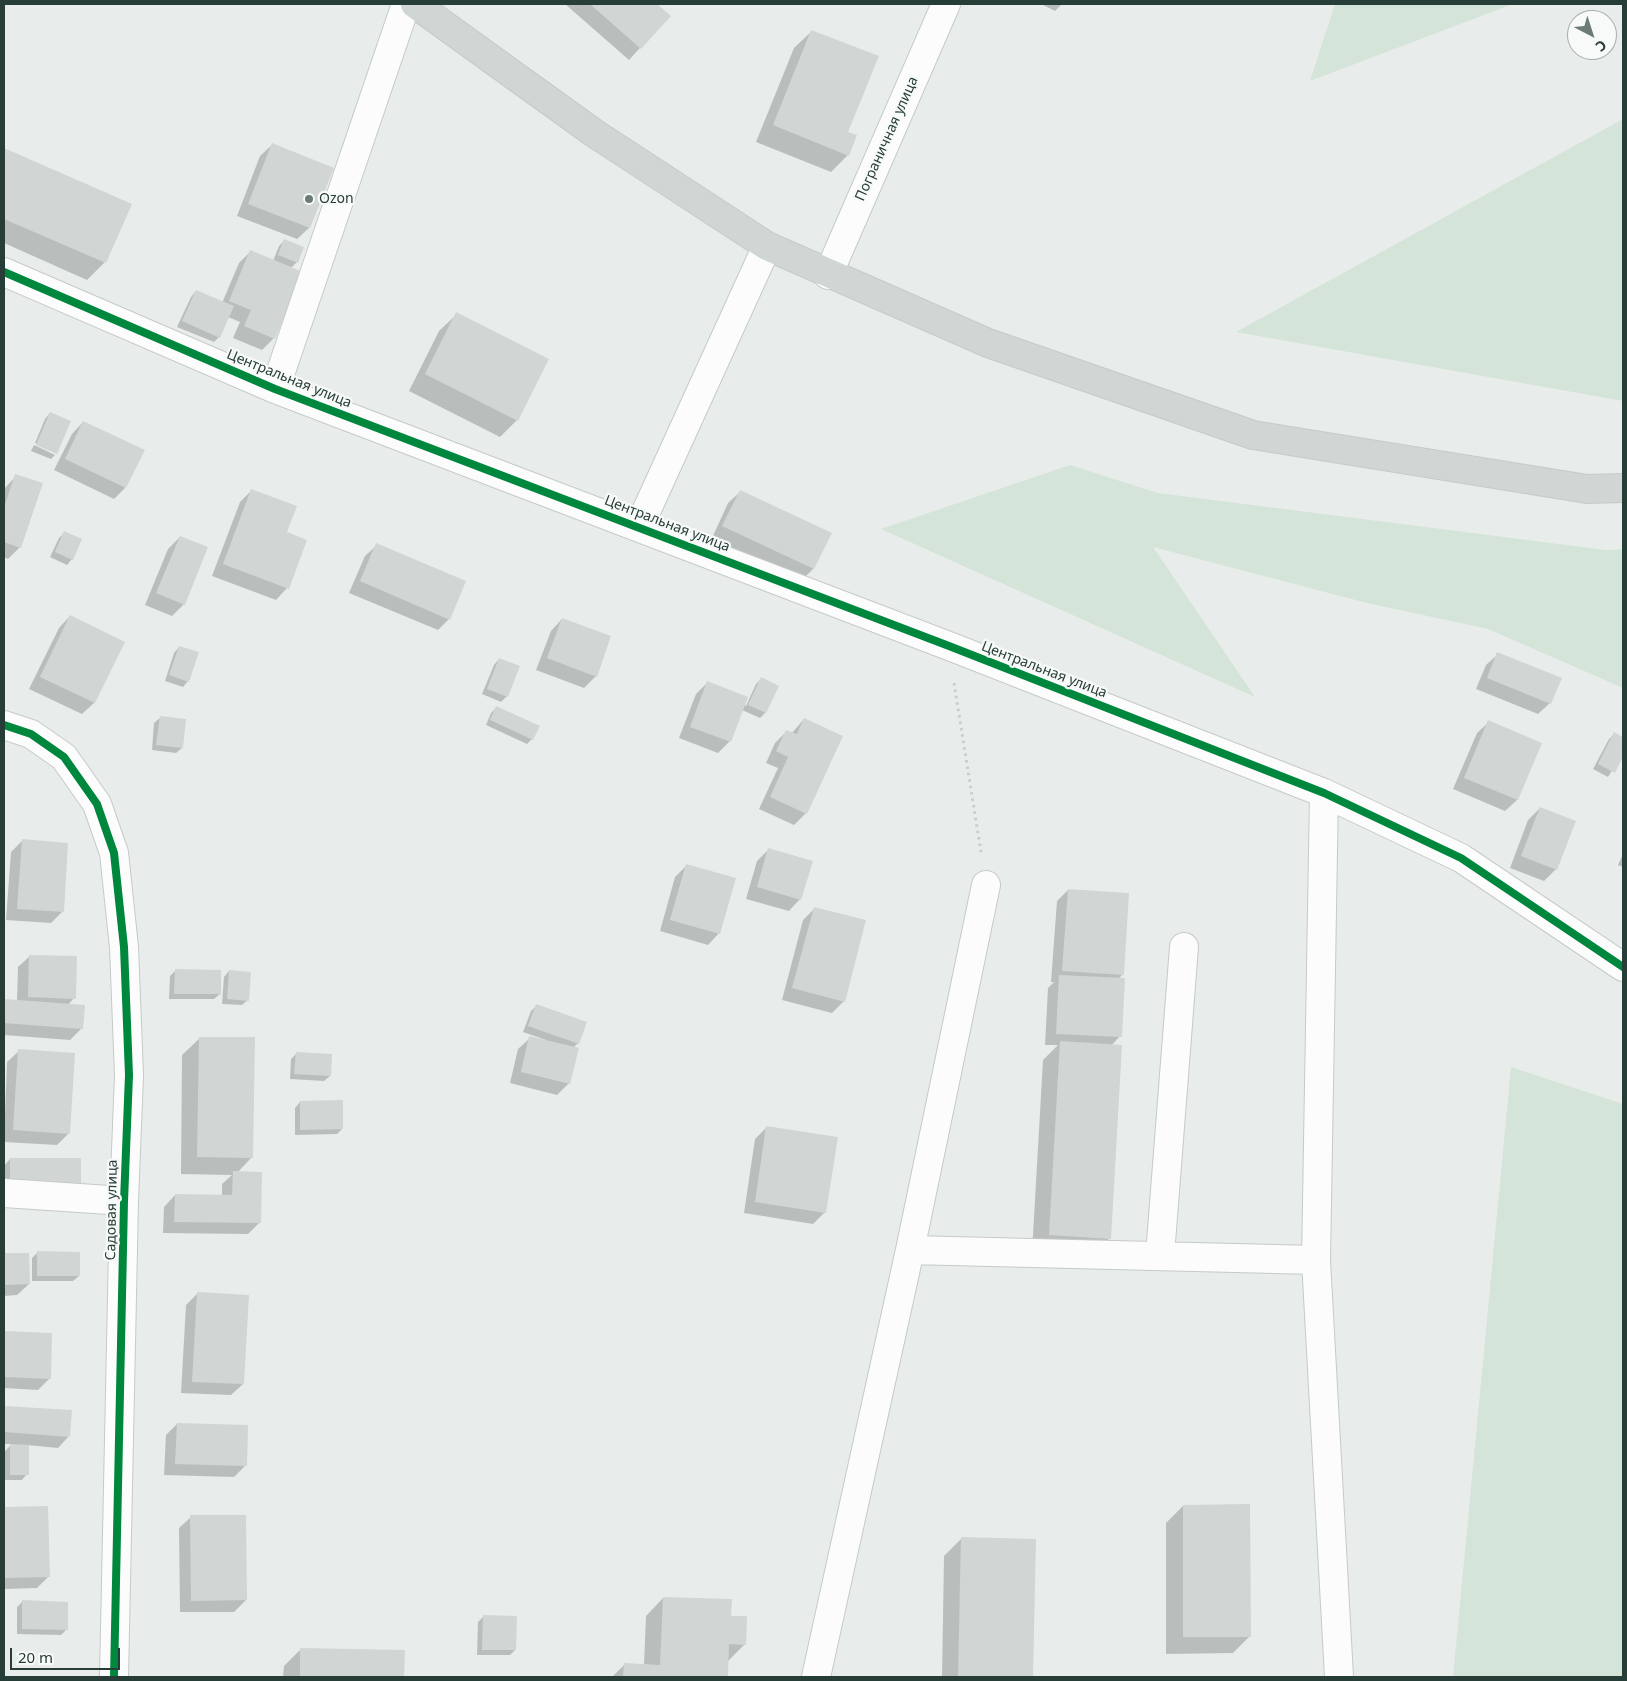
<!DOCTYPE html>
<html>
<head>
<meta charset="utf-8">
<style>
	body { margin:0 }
	#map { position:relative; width:1627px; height:1681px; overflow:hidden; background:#e8edeb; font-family:"Noto Sans",sans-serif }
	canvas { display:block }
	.frame { position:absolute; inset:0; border:5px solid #273e38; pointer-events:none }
	.north { position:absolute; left:1567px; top:10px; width:50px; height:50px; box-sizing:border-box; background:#f7faf9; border:1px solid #a4afac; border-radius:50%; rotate:140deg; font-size:14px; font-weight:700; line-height:20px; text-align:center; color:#273e38 }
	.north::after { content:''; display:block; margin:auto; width:18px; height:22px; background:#6b7b77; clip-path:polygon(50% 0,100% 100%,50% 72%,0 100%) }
	.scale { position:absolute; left:10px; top:1648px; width:110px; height:22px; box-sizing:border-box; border:2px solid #273e38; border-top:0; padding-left:6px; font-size:15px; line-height:18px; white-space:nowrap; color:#273e38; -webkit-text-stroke:4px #f7faf9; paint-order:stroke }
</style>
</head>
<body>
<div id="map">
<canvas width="1627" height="1681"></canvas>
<div class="frame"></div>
<div class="north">С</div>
<div class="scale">20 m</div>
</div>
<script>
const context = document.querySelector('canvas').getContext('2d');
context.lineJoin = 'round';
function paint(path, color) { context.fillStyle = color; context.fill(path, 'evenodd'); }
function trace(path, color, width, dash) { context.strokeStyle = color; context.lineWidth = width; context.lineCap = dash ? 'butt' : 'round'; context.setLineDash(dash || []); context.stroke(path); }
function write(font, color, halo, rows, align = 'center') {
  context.font = font + ' "Noto Sans",sans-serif'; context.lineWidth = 4.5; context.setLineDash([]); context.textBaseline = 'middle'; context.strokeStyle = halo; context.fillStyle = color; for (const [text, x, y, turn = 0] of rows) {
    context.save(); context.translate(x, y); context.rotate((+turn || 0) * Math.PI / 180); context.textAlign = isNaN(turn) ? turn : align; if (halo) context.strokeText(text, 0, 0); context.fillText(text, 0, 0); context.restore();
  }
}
paint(new Path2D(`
	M1335 4H1513L1310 81Z
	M1623 119V401L1236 332Z
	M1070 465 1158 493 1606 550 1623 549V688L1488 629 1367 603 1153 547 1255 697 881 529Z
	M1511 1067 1623 1104V1677H1453Z`), '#d4e4d8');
paint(new Path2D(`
	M565 4H655L669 16 629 60Z
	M1041 4H1062L1055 11Z
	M812 31 847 133 848 155 831 172 756 142 794 48Z
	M272 145 332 169 309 228 297 239 237 216 260 156Z
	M4 149 130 205 104 263 87 280 4 243Z
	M284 241 297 262 291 268 274 338 262 350 233 338 240 322 228 317 219 337 214 342 177 327 191 297 196 291 222 303 239 263 251 251 273 261 279 246Z
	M457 314 517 420 500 437 409 391 439 331Z
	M50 413 56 454V452L35 443 45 419Z
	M83 422 125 488 114 499 54 470 72 434Z
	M34 445 55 455 51 459 31 451Z
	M16 476 20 547 8 559 4 557V489Z
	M252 490 285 533 287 588 276 600 212 576 240 502Z
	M740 492 830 534 813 569 802 580 712 538 728 503Z
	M64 533 72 559 67 565 50 557 59 538Z
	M180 537 184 604 172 616 145 605 168 549Z
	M377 545 449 619 438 630 349 593 365 556Z
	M70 616 123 642 94 703 82 714 29 689 59 628Z
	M562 619 596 676 584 688 536 670 551 631Z
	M179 647 188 681 183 687 165 681 174 653Z
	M1498 654 1550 703 1538 714 1476 689 1486 665Z
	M499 659 507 696 501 702 482 694 494 665Z
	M761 679 778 687 765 713 760 718 742 710 730 741 718 753 679 738 696 694 707 683 746 706 756 684Z
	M497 707 532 739 527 744 486 725 491 713Z
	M160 718 182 748 176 753 152 750 154 723Z
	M804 719 841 736 806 813 794 825 759 809 778 768 766 763 775 743 787 731 792 733Z
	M1489 722 1540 743 1517 800 1505 811 1453 789 1477 733Z
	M1614 734 1623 738V754L1608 777 1593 769 1609 739Z
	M1540 808 1556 869 1544 881 1510 868 1528 820Z
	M22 841 62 912 51 923 6 920 11 852Z
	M769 849 800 899 789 911 746 899 757 861Z
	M1623 854V867L1618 865Z
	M686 866 719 933 708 945 660 931 675 877Z
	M1068 890 1123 974 1118 979 1120 1036 1111 1046 1110 1238 1092 1255 1032 1252 1043 1060 1058 1045H1045L1048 988 1054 982H1051L1057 901Z
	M814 909 844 1001 832 1013 782 1000 803 920Z
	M30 956 74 998 68 1005 82 1028 70 1040 4 1035V1000L17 1001 18 967Z
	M176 970 220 994 214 999H169L170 976Z
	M229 971 248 1000 242 1005 222 1004 224 977Z
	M536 1006 578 1043 573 1048 569 1083 557 1095 510 1083 518 1049 530 1038 546 1042V1040L523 1032 531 1011Z
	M200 1038 252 1157 237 1173 259 1223 248 1234 163 1233 164 1207 175 1195 222 1196V1184L232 1175 181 1174 182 1055Z
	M19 1051 69 1133 57 1145 4 1142 7 1062Z
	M296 1054 331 1055 330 1076 324 1081 290 1079 291 1059Z
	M300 1102 342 1129 337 1134 295 1135V1108Z
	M767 1127 825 1212 813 1224 744 1213 755 1139Z
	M10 1159 80 1160 4 1196V1166Z
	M38 1252 79 1276 73 1281H32V1258Z
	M27 1254 29 1284 17 1295 4 1296V1255Z
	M198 1293 243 1384 231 1395 181 1393 186 1305Z
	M4 1332 51 1334 50 1378 38 1390 4 1388Z
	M4 1407 71 1411 69 1436 58 1448 27 1445V1474L22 1480H5V1451L12 1444H4Z
	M177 1424 245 1466 234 1477 164 1475 166 1435Z
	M1183 1506 1250 1636 1233 1653 1166 1654V1523Z
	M47 1508 49 1576 37 1588 4 1589V1509Z
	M191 1517 246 1600 234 1612H180L179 1528Z
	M961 1539 1035 1540 1032 1677H942L944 1556Z
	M663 1598 730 1617 744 1645 727 1662V1677H612L624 1665H644L646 1616Z
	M23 1601 66 1630 61 1635 17 1634V1607Z
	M484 1616 515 1650 510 1655H477L478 1622Z
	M301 1649 404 1652 403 1677H283L284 1666Z`), '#0003');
paint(new Path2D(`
	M590 4H657L671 16 641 49Z
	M811 30 879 56 848 132 857 135 849 156 773 125Z
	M272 143 334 168 310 228 248 204Z
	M4 148 132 204 106 263 4 219Z
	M284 239 304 247 298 263 278 255Z
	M250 250 303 272 275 339 244 326 251 310 229 301Z
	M196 290 234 306 220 338 182 321Z
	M456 312 549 359 518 421 425 374Z
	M50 412 71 421 57 454 36 445Z
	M83 421 145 450 126 488 65 459Z
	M15 474 43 483 21 548 4 542V508Z
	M251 489 297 506 287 532 307 540 289 589 223 564Z
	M740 490 832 533 814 569 722 526Z
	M64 531 82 539 73 560 55 552Z
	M180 536 208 547 185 605 156 593Z
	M376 543 466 581 450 620 360 581Z
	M70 615 125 642 95 703 40 677Z
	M562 618 611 636 597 677 547 658Z
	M179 646 199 652 189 682 169 675Z
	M1497 652 1562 678 1551 704 1487 678Z
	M499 658 520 666 508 697 487 689Z
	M761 677 779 686 766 713 748 705Z
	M707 681 748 697 731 742 690 727Z
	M496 706 540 726 533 740 490 720Z
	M160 716 186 719 183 748 156 745Z
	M804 718 843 736 807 814 770 797 788 757 776 751 786 730 797 734Z
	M1488 720 1542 743 1518 800 1464 778Z
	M1614 732 1623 737V756L1615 773 1598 764Z
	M1540 807 1576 821 1557 870 1521 856Z
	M22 839 68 843 64 912 17 909Z
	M768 848 813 861 801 900 757 887Z
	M686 864 736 878 720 934 670 920Z
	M1068 889 1129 893 1124 975 1062 971Z
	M814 907 866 920 845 1002 792 988Z
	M29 955 77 956 76 999 28 997Z
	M175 969 221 970V994H174Z
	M229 970 251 972 249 1001 227 999Z
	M1059 975 1125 978 1122 1037 1056 1034Z
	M4 999 85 1005 83 1029 4 1023Z
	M536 1004 587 1022 579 1044 528 1026Z
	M529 1036 579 1048 570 1084 521 1072Z
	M199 1037H255L253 1158 197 1157Z
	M1060 1041 1122 1045 1111 1239 1049 1235Z
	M18 1049 75 1053 70 1134 13 1130Z
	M296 1052 332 1054 331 1076 294 1074Z
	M343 1100V1129L300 1130V1101Z
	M766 1126 838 1137 826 1213 755 1202Z
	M10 1158H81V1186L10 1185Z
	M233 1171 262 1172 261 1223 174 1222 175 1194 232 1195Z
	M37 1251 80 1252V1276H37Z
	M4 1253H29L30 1284 4 1285Z
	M197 1292 249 1295 244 1384 192 1382Z
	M4 1331 52 1333 51 1379 4 1377Z
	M4 1406 72 1410 70 1437 4 1432Z
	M177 1423 248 1425 247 1466 175 1464Z
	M10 1444 29 1445V1475H10Z
	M1250 1504 1251 1637H1183V1505Z
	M48 1506 50 1577 4 1578V1507Z
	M190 1515H246L247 1600 191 1601Z
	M961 1537 1036 1539 1033 1677H958Z
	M663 1597 732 1599 731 1616H747L746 1645 729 1644 728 1677H623L624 1663 660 1665Z
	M22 1600 68 1602V1630L22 1629Z
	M483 1615 517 1616 516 1650H482Z
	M300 1648 405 1650 404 1677H300Z`), '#d1d5d4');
const minor = new Path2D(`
	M4 272 275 389 949 646 1324 793 1461 858 1623 967
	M828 275 946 4
	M275 389 406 4
	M639 527 767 246
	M4 725 31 734 64 757 97 804 114 853 124 947 129 1075 124 1201 114 1677
	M1324 793 1316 1260 1339 1677
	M4 1193 124 1201
	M910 1250 1316 1260
	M1160 1255 1184 947
	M816 1677 910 1250 986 885`);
const major = new Path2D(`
	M415 4 594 133 767 246 988 343 1253 435 1587 489 1623 488`);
trace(minor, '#c5cac8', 30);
trace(major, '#c4cbc8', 30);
trace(new Path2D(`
	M954 683 981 852`), '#c8cecc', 3, [2.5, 4]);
trace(minor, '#fcfcfc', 28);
trace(major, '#d0d6d4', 28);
trace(new Path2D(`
	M4 272 275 389 949 646 1324 793 1461 858 1623 967
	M4 725 31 734 64 757 97 804 114 853 124 947 129 1075 124 1201 114 1677`), '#00873e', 8);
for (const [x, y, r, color] of [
	[309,199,5,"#6b7b77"]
]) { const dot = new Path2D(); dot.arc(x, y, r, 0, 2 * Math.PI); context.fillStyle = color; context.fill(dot); trace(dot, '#f7faf9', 2); }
write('14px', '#273e38', '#f7faf9', [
	["Пограничная улица",887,139,-66],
	["Центральная улица",289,379,22],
	["Центральная улица",667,524,21],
	["Центральная улица",1044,670,21],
	["Садовая улица",112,1210,-89]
]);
write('14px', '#273e38', '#f7faf9', [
	["Ozon",319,199]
], 'left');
</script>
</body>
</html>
